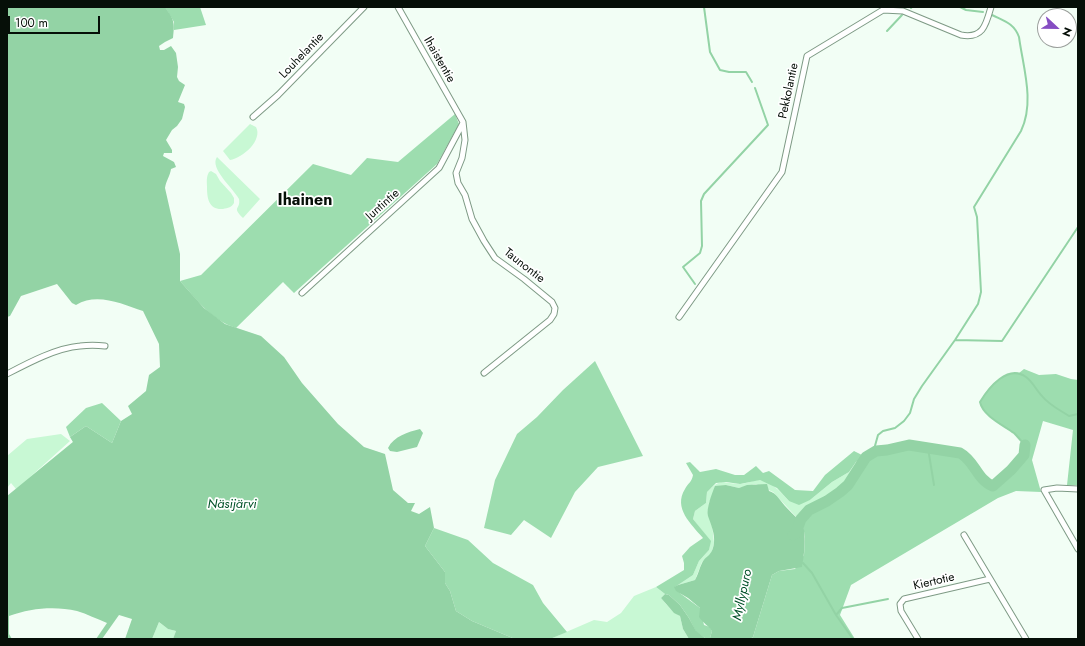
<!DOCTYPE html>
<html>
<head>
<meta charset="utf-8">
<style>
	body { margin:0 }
	#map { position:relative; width:1085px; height:646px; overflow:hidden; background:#f2fef5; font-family:Jost,sans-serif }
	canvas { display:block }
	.frame { position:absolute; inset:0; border:8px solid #060f08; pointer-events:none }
	.north { position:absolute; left:1037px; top:8px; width:40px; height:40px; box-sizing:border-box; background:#fff; border:1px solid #9b9f9c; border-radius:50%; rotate:112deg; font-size:11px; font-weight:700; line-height:16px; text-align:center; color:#060f08 }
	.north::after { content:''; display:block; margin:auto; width:14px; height:18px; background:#864dc3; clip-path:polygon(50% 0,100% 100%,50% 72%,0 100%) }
	.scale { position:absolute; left:8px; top:16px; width:92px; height:18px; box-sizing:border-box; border:2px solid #060f08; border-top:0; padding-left:5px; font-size:12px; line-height:14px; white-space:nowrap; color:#060f08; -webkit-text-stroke:3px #fff; paint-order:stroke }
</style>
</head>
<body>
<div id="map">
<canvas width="1085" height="646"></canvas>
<div class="frame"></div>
<div class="north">N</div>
<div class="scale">100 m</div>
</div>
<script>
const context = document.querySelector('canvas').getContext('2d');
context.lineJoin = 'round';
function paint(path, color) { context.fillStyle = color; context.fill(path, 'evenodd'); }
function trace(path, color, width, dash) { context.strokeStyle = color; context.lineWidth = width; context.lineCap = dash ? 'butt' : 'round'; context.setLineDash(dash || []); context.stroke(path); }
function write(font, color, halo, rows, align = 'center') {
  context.font = font + ' Jost,sans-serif'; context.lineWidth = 3.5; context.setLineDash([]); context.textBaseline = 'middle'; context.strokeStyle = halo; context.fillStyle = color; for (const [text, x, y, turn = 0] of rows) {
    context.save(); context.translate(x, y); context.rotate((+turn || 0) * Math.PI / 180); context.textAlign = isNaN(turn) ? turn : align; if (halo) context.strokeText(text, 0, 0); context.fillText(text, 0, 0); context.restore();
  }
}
paint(new Path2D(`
	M250 124 256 127C263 140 243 158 230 160L223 151Z
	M217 157 260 199 243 218C231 206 241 210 239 199 233 188 209 168 217 157Z
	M211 171 216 174 220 181 231 193 234 198V203C232 207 228 208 223 209 209 210 207 199 207 187 207 182 206 177 209 172Z
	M61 434 70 441 29 478 73 442 70 437 112 443 16 489 11 483 7 488V456L27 439Z
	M866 457C858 469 851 483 840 492 828 501 806 508 800 521L773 492 756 484 739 488 726 485 709 502 708 514 712 524 714 543 711 555 702 562 695 580 678 585 693 575 699 561 709 550 710 541 693 519 695 511 706 503 707 492C721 478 721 483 739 484 745 484 751 481 758 480 769 479 782 493 789 501L810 500 832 482 849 472 856 462Z
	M656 587 665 594 661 598C667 605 672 612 680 616L683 629 689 639H550L594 620 607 622 621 613 634 596Z
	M159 622 168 629 176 631 173 639H152Z`), '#c8f8d4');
paint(new Path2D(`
	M165 7H200L206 25 174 30V22Z
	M455 114 459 124 437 164 294 293 283 282 236 328C211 320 196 299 180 281L201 275 313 164 351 175 367 158 398 162Z
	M595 361 643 456 598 467 575 492 551 538 524 520 511 535 484 528 495 480 517 434 537 417 563 390Z
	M1024 369 1039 375 1056 374 1071 379 1078 380V485H1067L1073 430 1043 421 1032 460 1041 492 1016 491 998 498 851 585 840 615 855 639H750L753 637 772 575 779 571 795 569 804 555 805 537 803 526 800 521C805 510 817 507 827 501 843 491 857 475 865 457L856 462 849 472 832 482 810 500 799 505 789 501 777 488 760 480 740 484 726 482 716 483 707 492 706 503 695 511 693 519 711 541 709 550 699 561 693 575 675 587 681 594 700 608 704 625 710 627 712 631 710 638H705L696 632 689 618 680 605 669 595 665 594 656 587 684 570V563L682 556 690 547 703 538C691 524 673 508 685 489 688 483 692 482 693 475L686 463 690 462 700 472 716 469 735 475H744L756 466 763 473 769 471 795 490 813 491 825 475 854 451 866 457 876 451 887 450 909 445 960 453C974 461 977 480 993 486L1011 470 1024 455 1025 445C1021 441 1018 437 1014 433 1003 425 983 416 980 402 988 388 1002 371 1019 373Z
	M102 403 121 421 112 443 86 426 70 437 66 427 86 408Z
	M434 528 468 540 493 563 533 585 543 603 567 632 550 639H515L472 621 456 611 450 591 445 583V572L425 546Z`), '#9dddaf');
paint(new Path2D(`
	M7 7H165C174 20 175 22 173 38L165 42 159 46 160 50H164L171 46 176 53 178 67 177 77 179 81 185 85 178 102 184 104 185 107 182 119 177 126 172 130 166 140 172 150V153H164L163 156 174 162 176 167 171 169C170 176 166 181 165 188L180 254V281L204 308 225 324 261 336 284 357 302 383 338 424 364 447 385 454 393 490 408 503H415L411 511 419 514 430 507 434 528 425 546 445 572V583L450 591 456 611 472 621 515 639H173L176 631 168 629 159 622 152 639H125L132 619 119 615 102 639H96L107 623C97 619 87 614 77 611 55 606 31 608 9 616V634L12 639H7V496L73 442 70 437 86 426 112 443 121 421 132 414 128 406 146 391 149 375 160 367 159 344 143 311C122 304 97 292 76 305L72 303 57 284 21 296 10 316 7 317Z
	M420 429 423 433 417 447 397 452 390 451 388 448C394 436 408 432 420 429Z
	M767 484 769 491C776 493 780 500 785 506 790 512 797 517 802 524 807 531 804 558 802 567L779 571 772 575 753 637 750 639H689L683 629 680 616 674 613 661 598 665 594 669 595 680 605 689 618 696 631 705 638H710L712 631C709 626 703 623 699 617L700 608 688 598 676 591 674 587 678 585 695 580C698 575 699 569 702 563 707 554 712 557 714 543 715 533 711 525 708 516 706 509 712 493 715 486L726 485 739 488 747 485Z`), '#93d3a5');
trace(new Path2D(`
	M704 7 710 52 720 70 729 72H746L752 82
	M960 7 966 10 983 12
	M911 8 912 7
	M887 31 902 15
	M695 284 683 267 700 253 702 246 701 201 704 194 768 125 755 88
	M955 340 1002 341 1078 227
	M1025 445C1021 441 1018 437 1014 433 1003 425 983 416 980 402 989 387 1008 364 1026 377 1033 382 1036 390 1042 396 1049 405 1060 410 1069 416L1078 414
	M928 448 934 485
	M873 453 878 435 883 431 895 428 904 421 910 413 914 399 922 386 955 340 978 304 981 292 977 217 974 207 1021 131C1035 102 1023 67 1019 37 1014 23 1004 21 992 15
	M803 563 812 573 836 615 853 639
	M836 615 842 608 888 599`), '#93d3a5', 2);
trace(new Path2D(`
	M793 535 796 533 801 519 809 510 827 501 840 492 848 485 866 457 876 451 887 450 909 445 960 453C975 461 977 480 993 486L1011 470 1024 455 1025 445`), '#93d3a5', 11);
const street = new Path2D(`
	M398 7 463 122 465 140 462 158 456 173 458 183 465 195 472 219 484 241 495 258 524 279 552 302 555 308 554 314 550 320 484 373
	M253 117 278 95 364 7
	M302 293 439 168 463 123
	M679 317 782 172 807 56 883 10 903 11 961 35C983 39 986 25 991 7
	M7 374C28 363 56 348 80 346 88 345 97 345 105 346
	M1078 489 1057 488 1044 490 1078 549
	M964 535 1026 639
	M918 639 901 611 900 604 904 599 990 579`);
trace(street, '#7e9a85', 7);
trace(street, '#fff', 5);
write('12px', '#060f08', '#fff', [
	["Louhelantie",302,56,-46],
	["Ihaistentie",439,60,60],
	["Pekkolantie",789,91,-78],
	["Juntintie",383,205,-42],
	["Taunontie",524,266,38],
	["Kiertotie",934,582,-13]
]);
write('italic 13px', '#015128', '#fff', [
	["Näsijärvi",232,505],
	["Myllypuro",743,595,-78]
]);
write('bold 16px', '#060f08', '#fff', [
	["Ihainen",305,201]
]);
</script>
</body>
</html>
